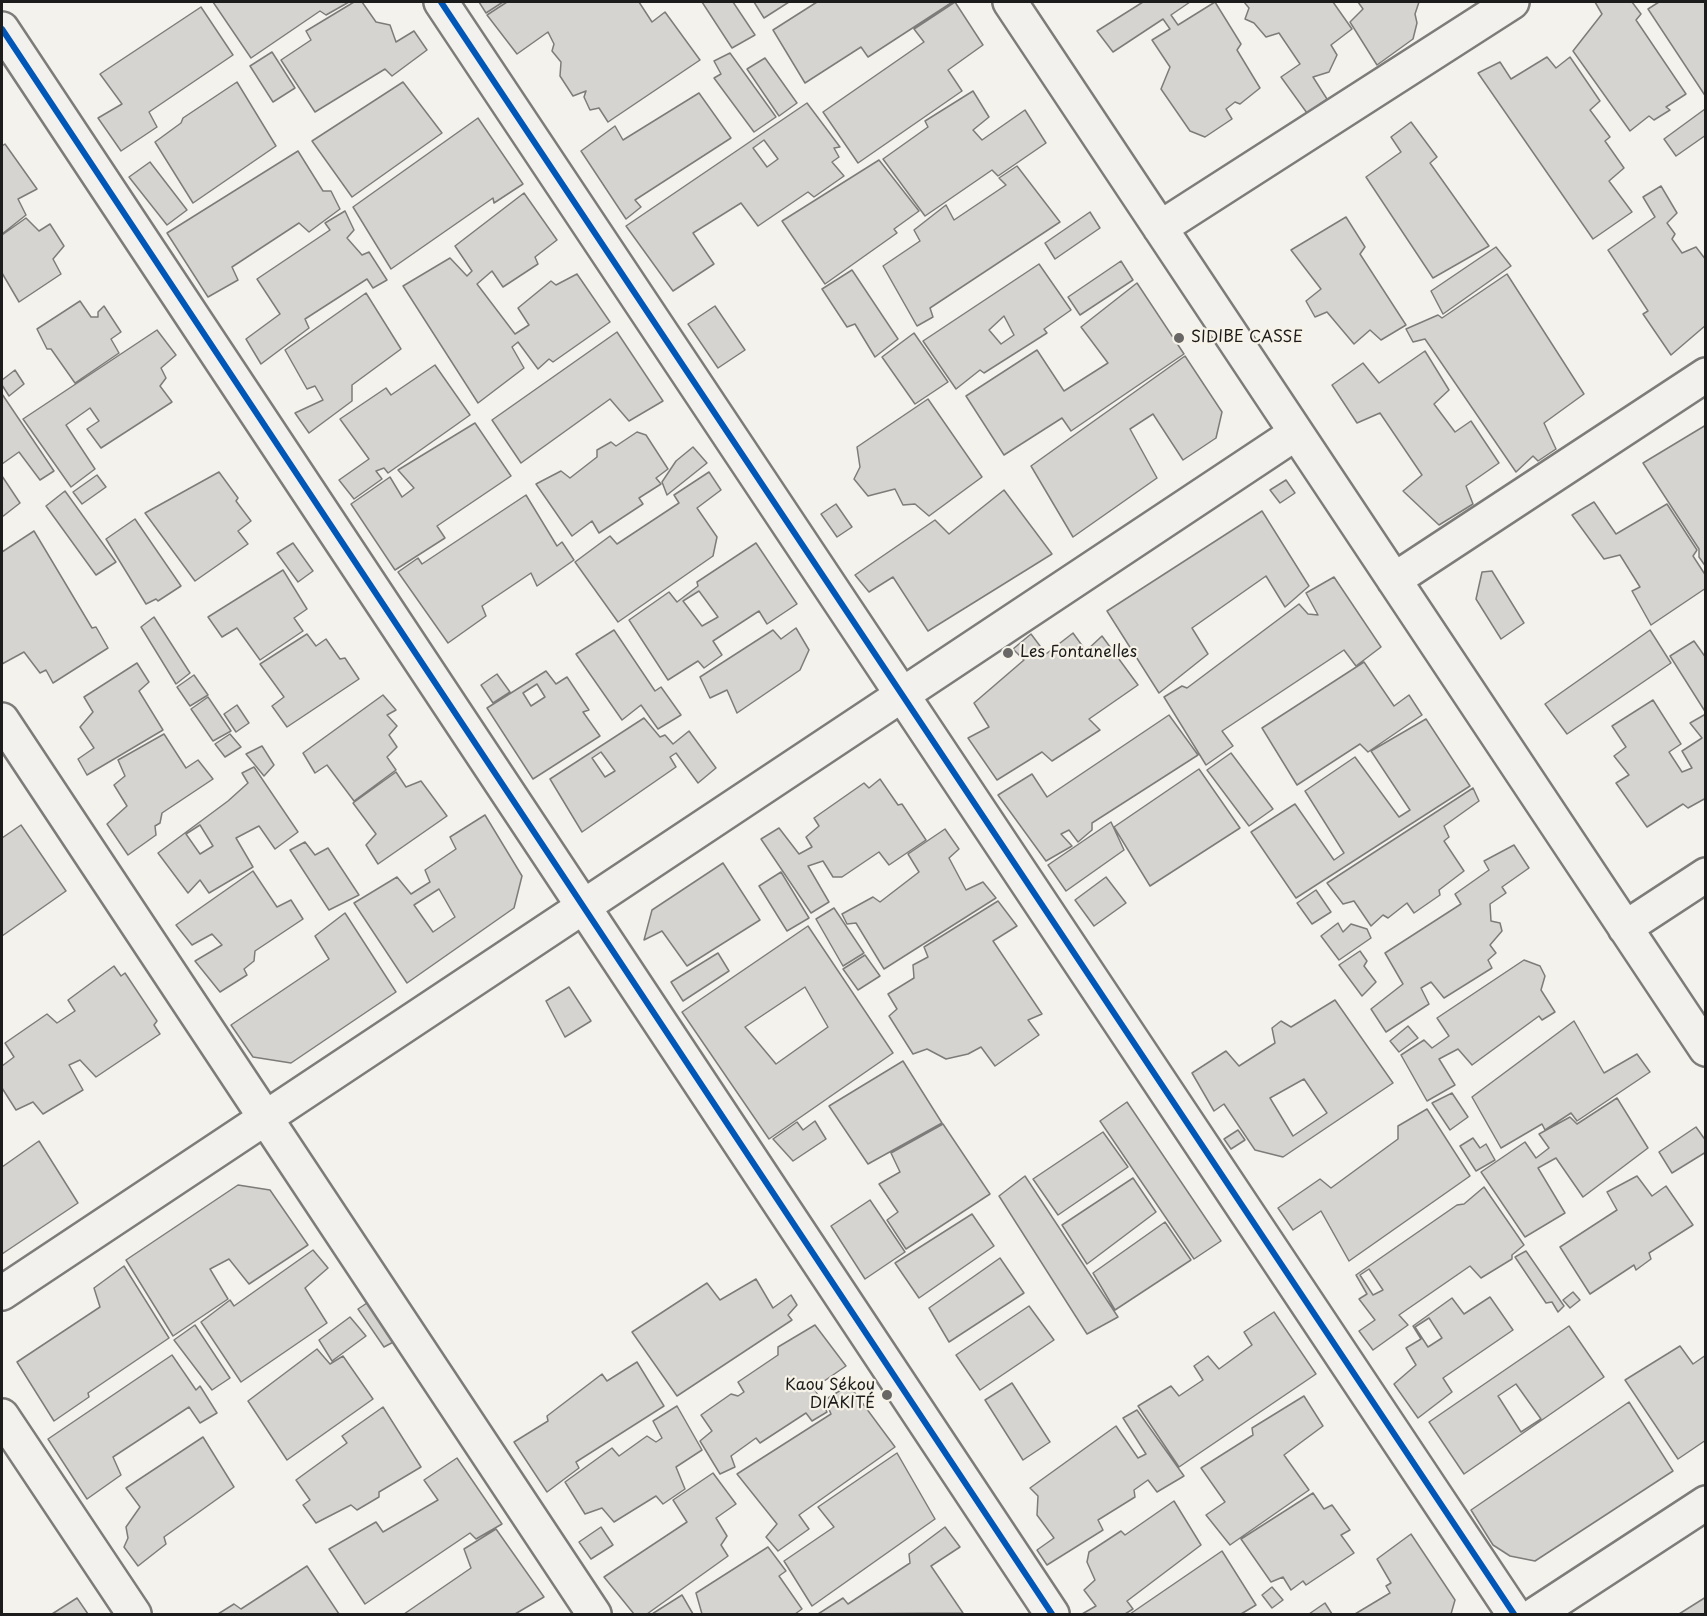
<!DOCTYPE html>
<html>
<head>
<meta charset="utf-8">
<style>
	body { margin:0 }
	#map { position:relative; width:1707px; height:1616px; overflow:hidden; background:#f4f2ec; font-family:"Playpen Sans",sans-serif }
	canvas { display:block }
	.frame { position:absolute; inset:0; border:3px solid #1c1c1c; pointer-events:none }
</style>
</head>
<body>
<div id="map">
<canvas width="1707" height="1616"></canvas>
<div class="frame"></div>
</div>
<script>
const context = document.querySelector('canvas').getContext('2d');
context.lineJoin = 'round';
function paint(path, color) { context.fillStyle = color; context.fill(path, 'evenodd'); }
function trace(path, color, width, dash) { context.strokeStyle = color; context.lineWidth = width; context.lineCap = dash ? 'butt' : 'round'; context.setLineDash(dash || []); context.stroke(path); }
function write(font, color, halo, rows, align = 'center') {
  context.font = font + ' "Playpen Sans",sans-serif'; context.lineWidth = 4.5; context.setLineDash([]); context.textBaseline = 'middle'; context.strokeStyle = halo; context.fillStyle = color; for (const [text, x, y, turn = 0] of rows) {
    context.save(); context.translate(x, y); context.rotate((+turn || 0) * Math.PI / 180); context.textAlign = isNaN(turn) ? turn : align; if (halo) context.strokeText(text, 0, 0); context.fillText(text, 0, 0); context.restore();
  }
}
const building = new Path2D(`
	M213 2H349L326 15 320 11 251 58Z
	M354 2H362L376 22 390 25 396 42 414 31 427 50 392 76 385 69 315 112 281 60 311 40 306 31Z
	M479 2H503L486 13Z
	M507 2H639L652 22 665 12 700 60 608 122 599 108 590 110 584 97 586 91 573 96 560 76 561 62 552 51 554 44 548 32 517 54 487 15Z
	M702 2H733L755 35 732 48Z
	M754 2H789L764 18Z
	M817 2H951V3L868 57 861 47 805 83 773 30Z
	M955 2 983 45 948 70 962 91 858 163 823 112 924 42 914 29Z
	M1143 2H1190L1171 15 1178 25 1215 2 1241 44 1237 50 1260 88 1240 104 1235 102 1226 109 1232 119 1205 137 1190 131 1161 89 1170 67 1152 40 1170 29 1163 19 1113 52 1097 31Z
	M1244 2H1333L1352 29 1331 45 1337 55 1329 72 1313 77 1327 99 1307 113 1281 77 1300 64 1279 33 1266 37 1254 23 1245 19 1249 8Z
	M1358 2H1419L1415 14 1417 23 1413 39 1377 65 1350 22 1363 9Z
	M1595 2H1632L1641 14 1636 20 1686 94 1666 107 1670 110 1654 120 1649 116 1630 131 1573 51 1602 14Z
	M1659 2H1706V97L1648 9Z
	M201 7 233 55 149 112 157 127 121 151 98 118 122 104 100 74Z
	M272 52 295 88 273 102 250 66Z
	M730 53 776 117 754 132 714 78 721 74 714 61Z
	M1547 57 1556 68 1570 57 1600 101 1590 110 1610 137 1605 141 1624 168 1609 181 1632 212 1593 239 1478 73 1500 62 1511 79Z
	M765 58 797 103 779 116 747 69Z
	M237 82 276 146 193 203 155 142 181 123 183 118Z
	M403 82 442 133 352 197 312 141Z
	M973 91 989 117 973 130 982 140 1025 110 1046 143 998 176 992 170 925 216 883 159 928 127 925 121Z
	M699 93 731 138 635 200 641 207 626 219 581 151 615 126 623 140Z
	M807 103 840 147 834 148 839 157 832 162 844 176 814 197 808 192 758 226 741 203 693 233 714 264 673 291 626 226ZM764 140 778 159 767 167 753 148Z
	M1705 109 1706 135 1676 156 1664 139Z
	M478 118 523 184 494 203 493 198 391 269 353 207Z
	M1411 122 1437 157 1430 163 1489 246 1433 278 1366 177 1401 152 1391 137Z
	M5 144 37 189 18 199 26 215 2 234V146Z
	M298 151 323 191H331L340 209 309 232 299 223 232 267 238 280 208 297 167 233Z
	M879 160 919 211 894 229 897 233 825 284 782 221Z
	M150 162 187 210 167 225 129 177Z
	M1017 166 1060 222 930 308 933 317 917 326 883 266 920 241 914 230 946 205 954 220 1006 185 999 178Z
	M1661 186 1677 213 1667 223 1675 234 1672 239 1682 253 1696 247 1706 260V325L1671 355 1643 314 1648 311 1608 250 1655 217 1643 197Z
	M524 193 557 240 535 257 538 264 503 287 492 271 477 284 515 334 529 325 518 308 551 281 556 285 577 274 610 322 553 362 549 359 538 369 518 342 512 347 524 368 478 403 403 286 450 258 467 276 472 271 455 246Z
	M345 211 354 230 347 238 362 255 369 252 387 280 373 288 367 279 305 319 309 328 261 364 246 339 280 314 257 279 330 230 325 223Z
	M1090 212 1100 228 1055 259 1045 243Z
	M1346 217 1365 247 1360 254 1406 325 1381 340 1370 330 1354 344 1327 312 1315 317 1306 301 1321 289 1291 250Z
	M26 218 39 231 50 224 64 246 53 259 61 274 19 302 2 273V235Z
	M1496 247 1511 266 1443 314 1431 291Z
	M1121 261 1133 280 1080 315 1068 297Z
	M1039 264 1071 310 1044 329 1047 333 984 373 980 370 956 389 923 341ZM1004 316 1014 335 1001 344 989 330Z
	M852 270 898 339 875 357 855 324 847 327 822 289Z
	M1507 274 1584 394 1544 423 1556 449 1538 461 1533 456 1516 472 1425 339 1413 342 1406 329 1438 315 1442 318Z
	M1137 283 1184 354 1071 431 1062 418 1004 455 966 396 1037 350 1064 391 1108 363 1081 327Z
	M366 293 401 349 352 385V401L309 433 295 413 323 400 315 386 307 389 285 350Z
	M80 301 91 317H98V312L104 306 121 332 111 339 119 353 75 383 51 349H47L37 329Z
	M715 306 745 350 718 368 688 324Z
	M157 330 176 355 161 368 166 378 160 386 172 402 101 448 87 429 99 421 90 408 66 425 95 469 71 487 23 419Z
	M617 332 663 401 629 421 610 399 521 463 492 420Z
	M914 333 948 382 915 404 882 357Z
	M1425 351 1449 390 1434 404 1455 432 1471 421 1499 463 1466 486 1473 504 1439 525 1403 491 1422 475 1380 413 1357 423 1332 385 1363 363 1379 383Z
	M1185 356 1222 412 1216 438 1183 460 1153 414 1130 429 1157 478 1073 537 1031 466Z
	M435 365 470 415 388 473 384 468 376 471 382 479 354 499 339 480 369 459 340 419 386 388 391 395Z
	M15 370 24 384 9 396 2 385V380Z
	M2 394 54 471 40 480 19 452 2 464Z
	M928 399 982 477 929 516 915 504 903 505 895 489 868 496 854 479 860 467 857 447Z
	M475 423 511 476 437 526 445 538 395 570 351 504 390 477 402 497 414 488 398 470Z
	M1706 425V567L1699 557V549L1643 463Z
	M637 432 646 435 668 469 656 478 661 484 639 498 643 504 599 533 592 521 572 536 536 484 561 471 570 478 597 457V450L611 442 616 446Z
	M693 447 707 463 667 495 662 482 676 461Z
	M219 472 238 498 236 501 251 521 238 531 248 544 195 581 145 513Z
	M709 472 721 490 697 508 717 537 713 556 618 622 575 562 610 536 617 544 679 503 674 495Z
	M97 475 106 487 82 504 73 492Z
	M2 476 20 503 2 517Z
	M1286 480 1295 493 1280 503 1270 490Z
	M1004 490 1052 554 928 631 893 577 869 592 855 575 935 520 949 534Z
	M65 491 116 562 96 575 46 506Z
	M526 495 557 546 562 542 574 560 537 586 531 573 482 606 486 616 448 643 398 572 418 558 422 564Z
	M1594 502 1616 534 1667 504 1697 550 1693 556 1706 576V588L1651 625 1632 591 1640 587 1620 555 1604 559 1572 515Z
	M836 504 852 527 837 537 821 514Z
	M1262 511 1309 586 1285 607 1266 576 1192 628 1208 654 1159 693 1107 611Z
	M135 519 181 586 158 601 156 599 146 604 106 539Z
	M34 531 92 628 96 627 108 648 53 683 46 670 40 673 24 652 2 664V552Z
	M293 543 313 571 298 582 277 553Z
	M756 543 797 604 767 624 759 611 713 641 722 655 704 668 698 661 668 680 629 620 669 592 677 602 698 586 697 582ZM699 591 718 617 702 626 683 601Z
	M283 570 307 609 294 618 303 631 260 660 237 628 222 637 208 617Z
	M1492 571 1524 623 1501 639 1476 599 1482 572Z
	M1334 577 1381 647 1356 666 1344 650 1222 731 1233 746 1206 765 1164 697 1182 686 1187 688 1299 604 1308 614 1318 615 1306 593Z
	M154 617 190 673 176 684 141 627Z
	M796 628 809 650 800 670 737 713 727 690 710 698 700 677 773 630 781 639Z
	M614 630 655 691 661 687 681 715 658 729 641 705 622 720 576 654Z
	M1650 630 1671 663 1567 734 1545 704Z
	M1073 633 1086 651 1102 636 1138 685 1089 719 1100 730 1052 761 1042 752 997 780 968 738 989 727 974 703 1024 660 1013 649 1031 634 1046 654Z
	M307 634 316 646 326 639 340 659 345 658 359 679 287 727 272 706 284 697 260 664Z
	M1694 641 1706 658V713L1670 656Z
	M1364 662 1394 706 1409 695 1422 715 1368 752 1360 744 1297 785 1262 728Z
	M137 663 149 682 139 691 163 730 87 775 78 759 94 748 80 727 93 712 84 697Z
	M546 671 556 684 567 677 589 710 583 712 600 736 533 779 487 708ZM537 684 545 697 531 706 523 693Z
	M497 674 510 692 493 703 481 685Z
	M194 675 208 695 190 706 177 687Z
	M383 695 396 710 387 715 397 726 389 735 397 747 387 757 396 770 354 801 327 765 315 773 303 753Z
	M208 697 231 731 213 741 191 709Z
	M1653 700 1681 744 1669 752 1682 772 1692 768 1682 751 1702 738 1690 723 1704 715 1706 717V798L1688 808 1683 804 1647 827 1616 783 1629 775 1614 756 1626 747 1612 726Z
	M237 705 249 723 236 732 224 714Z
	M1169 715 1198 755 1092 823V830L1078 842 1069 830 1061 834 1072 846 1046 861 998 795 1032 774 1047 797Z
	M644 718 660 737 665 735 673 744 689 731 716 768 698 783 676 753 670 757 676 767 582 832 550 779ZM601 752 615 771 605 777 592 758Z
	M1426 719 1470 786 1296 898 1251 832 1295 804 1334 860 1344 853 1305 791 1355 757 1399 817 1410 810 1371 751Z
	M164 734 186 768 198 760 213 779 162 813 160 823 155 826 156 835 128 855 107 824 127 806 114 785 125 776 118 760Z
	M230 734 241 747 225 757 215 744Z
	M262 746 274 765 264 776 246 754Z
	M1231 753 1273 809 1249 826 1207 770Z
	M254 767 298 832 275 849 259 826 236 838 253 867 209 893 200 880 188 893 158 853 228 801 248 783 242 773ZM200 825 213 846 200 854 186 834Z
	M1199 769 1240 828 1150 886 1114 827Z
	M396 772 406 787 421 781 447 816 378 864 366 845 376 834 353 803Z
	M880 779 898 805 902 804 926 840 889 865 879 852 842 877H833L823 861 808 866 829 902 811 913 761 839 779 828 799 854 812 847 806 837 819 826 814 818 864 783 869 788Z
	M1473 788 1479 801 1444 826 1449 837 1444 841 1464 871 1439 890 1440 895 1414 913 1407 903 1388 918 1383 915 1371 926 1354 901 1343 904 1327 883Z
	M485 815 522 876 514 908 407 983 354 903 397 877 411 894 430 882 425 870 456 849 450 837ZM439 889 455 917 433 932 414 905Z
	M1111 822 1124 850 1066 891 1048 865Z
	M21 825 66 891 2 936V838Z
	M945 829 959 849 949 858 966 890 983 882 996 898 884 969 856 923 847 924 842 914 873 897 880 902 919 872 908 854Z
	M305 842 315 855 328 848 359 895 329 910 290 850Z
	M1514 845 1529 868 1502 887 1506 893 1490 904 1491 921 1500 923 1502 931 1490 945 1496 953 1488 960 1492 968 1444 998 1431 982 1421 988 1429 1004 1386 1032 1371 1009 1403 984 1385 953 1461 904 1455 894 1489 870 1484 861Z
	M723 863 760 920 687 966 662 931 644 940 652 910Z
	M253 871 277 907 291 900 303 919 255 951 254 961 244 969 247 975 220 992 195 961 222 945 212 934 192 945 176 925Z
	M781 872 809 918 787 931 759 886Z
	M1106 877 1126 903 1094 926 1075 900Z
	M1316 890 1331 912 1312 924 1297 903Z
	M998 901 1017 926 993 941 1042 1014 1028 1020 1039 1035 995 1066 981 1047 968 1054 946 1059 927 1049 913 1054 889 1016 897 1009 888 994 914 978 913 965 928 957 924 947Z
	M834 908 864 953 843 966 816 919Z
	M345 913 396 992 291 1063 253 1057 231 1025 329 959 315 936Z
	M1338 923 1343 932 1351 924 1367 929 1371 938 1339 960 1321 936Z
	M808 926 893 1053 769 1139 682 1012ZM805 987 828 1027 776 1064 745 1027Z
	M1360 951 1367 961 1364 966 1376 982 1362 996 1339 965Z
	M718 953 729 971 683 1001 671 982Z
	M865 955 880 976 858 990 843 969Z
	M1524 960 1540 966 1545 976 1541 990 1555 1012 1542 1020 1539 1016 1472 1065 1458 1049 1439 1059 1455 1085 1427 1101 1401 1055 1424 1040 1432 1048 1449 1036 1437 1018Z
	M114 966 121 976 125 973 157 1021 154 1025 160 1034 96 1077 80 1060 69 1065 83 1090 43 1114 33 1102 16 1110 2 1088V1066L14 1057 5 1043 47 1014 57 1023 75 1011 68 1000Z
	M569 987 591 1021 565 1037 546 1001Z
	M1335 1000 1393 1083 1283 1157 1255 1150 1224 1104 1214 1111 1192 1073 1226 1051 1239 1066 1275 1043 1272 1028 1281 1021 1291 1027ZM1304 1079 1327 1113 1293 1136 1270 1098Z
	M1574 1021 1604 1073 1637 1054 1650 1072 1577 1121 1571 1113 1545 1130 1542 1124 1501 1148 1472 1097Z
	M1408 1026 1418 1038 1399 1052 1390 1041Z
	M903 1061 942 1123 868 1164 829 1106Z
	M1452 1093 1468 1117 1450 1130 1432 1103Z
	M1617 1098 1648 1148 1583 1197 1556 1158 1538 1168 1565 1213 1525 1237 1481 1172 1525 1142 1536 1158 1549 1148 1539 1134 1570 1117 1577 1124Z
	M1127 1102 1221 1241 1194 1259 1100 1121Z
	M1427 1109 1470 1176 1349 1261 1321 1211 1293 1230 1278 1208 1320 1179 1331 1188 1398 1139V1126Z
	M815 1121 826 1139 793 1161 773 1139 797 1122 803 1130Z
	M943 1124 990 1194 906 1249 887 1220 898 1212 879 1184 900 1172 891 1153Z
	M1696 1127 1706 1141V1152L1672 1173 1659 1152Z
	M1238 1130 1245 1140 1231 1149 1224 1139Z
	M1103 1132 1128 1167 1058 1215 1033 1179Z
	M1473 1138 1480 1148 1486 1144 1495 1160 1476 1171 1460 1146Z
	M39 1141 78 1203 2 1254V1167Z
	M1025 1176 1118 1317 1087 1334 999 1196Z
	M1637 1176 1652 1196 1666 1186 1693 1225 1649 1253 1651 1259 1636 1270 1634 1265 1590 1294 1560 1247 1617 1210 1607 1192Z
	M1133 1178 1156 1212 1087 1264 1062 1225Z
	M238 1185 270 1190 308 1245 249 1284 229 1259 210 1269 228 1299 173 1336 126 1260Z
	M1484 1187 1524 1245 1512 1255V1259L1481 1278 1470 1266 1399 1315 1408 1325 1373 1350 1359 1331 1375 1320 1359 1299 1367 1294 1356 1275 1457 1205 1464 1204ZM1369 1269 1383 1290 1373 1295 1360 1275Z
	M870 1200 905 1252 865 1279 831 1226Z
	M972 1214 994 1246 919 1298 895 1263Z
	M1165 1222 1191 1260 1115 1310 1093 1273Z
	M313 1250 328 1268 305 1288 327 1323 241 1382 201 1322 230 1300 234 1306Z
	M1526 1251 1564 1306 1558 1312 1552 1302 1546 1303 1515 1257Z
	M1000 1258 1024 1293 949 1342 929 1308Z
	M124 1266 169 1338 88 1393 89 1397 54 1421 17 1362 100 1307 94 1288Z
	M756 1279 773 1308 791 1295 797 1305 788 1315 792 1320 677 1396 632 1332 707 1283 720 1300Z
	M1573 1292 1580 1300 1570 1308 1563 1300Z
	M1490 1297 1513 1330 1443 1378 1452 1392 1418 1418 1394 1384 1416 1365 1406 1348 1421 1339 1413 1326 1452 1298 1464 1314ZM1429 1318 1442 1338 1428 1347 1415 1327Z
	M373 1299 399 1339 384 1347 358 1309Z
	M1029 1306 1054 1340 980 1390 956 1355Z
	M1274 1312 1316 1374 1179 1467 1138 1406 1171 1386 1179 1396 1203 1380 1194 1366 1208 1356 1219 1369 1252 1345 1244 1332Z
	M350 1317 366 1336 332 1361 319 1340Z
	M195 1325 230 1378 212 1390 174 1340Z
	M815 1325 846 1366 814 1388 827 1412 812 1421 806 1413 760 1443 756 1438 731 1456 735 1467 720 1474 700 1441 712 1431 701 1415 731 1394 738 1396 744 1392 738 1382 778 1355V1347Z
	M1569 1326 1604 1377 1464 1474 1429 1422ZM1516 1384 1541 1419 1521 1432 1498 1396Z
	M1680 1346 1693 1364 1706 1355V1440L1678 1459 1625 1380Z
	M317 1349 330 1364 343 1356 373 1399 287 1460 248 1401Z
	M172 1355 196 1390 200 1386 217 1413 200 1423 189 1407 113 1457 121 1475 87 1499 48 1439Z
	M637 1362 664 1406 576 1462 579 1468 547 1492 514 1442 548 1421 547 1416 602 1374 607 1381Z
	M1012 1383 1050 1442 1023 1460 985 1400Z
	M849 1385 895 1447 799 1515 809 1529 778 1551 766 1537 777 1524 737 1474 831 1414 825 1400Z
	M1304 1396 1323 1426 1284 1455 1309 1490 1230 1545 1206 1515 1225 1502 1201 1468 1253 1435 1252 1428Z
	M1629 1402 1673 1471 1535 1561 1510 1556 1493 1545 1471 1510Z
	M677 1406 702 1450 676 1467 685 1489 663 1504 656 1496 614 1522 602 1508 585 1514 565 1482 612 1448 619 1456 647 1436 656 1442 662 1438 653 1421Z
	M383 1407 421 1467 379 1492V1497L357 1510 351 1505 316 1523 303 1505 310 1500 296 1480 347 1443 342 1436Z
	M1137 1410 1184 1476 1157 1492 1148 1480 1134 1490 1135 1497 1098 1520 1103 1530 1047 1565 1037 1550 1054 1538 1037 1515 1038 1496 1030 1488 1116 1426 1138 1458 1146 1454 1123 1418Z
	M203 1437 234 1487 164 1537 166 1544 138 1566 124 1547 128 1538 126 1527 140 1507 126 1488Z
	M897 1453 935 1519 812 1606 784 1561 834 1527 818 1507Z
	M457 1458 502 1524 476 1539 470 1533 365 1604 329 1549 376 1522 383 1532 438 1500 424 1480Z
	M713 1473 736 1504 716 1518 727 1536 721 1545 728 1556 647 1614H634L604 1577 687 1522 673 1500Z
	M1313 1493 1324 1509 1332 1505 1350 1530 1341 1535 1354 1553 1306 1585 1303 1581 1291 1590 1283 1577 1271 1582 1241 1539Z
	M1174 1501 1201 1545 1127 1601 1133 1609 1125 1614H1082L1096 1606 1084 1590 1095 1580 1087 1562 1089 1552 1121 1531 1125 1535Z
	M601 1527 613 1545 591 1559 579 1542Z
	M945 1527 960 1547 931 1566 963 1613 818 1614 843 1598 848 1604 910 1563 909 1554Z
	M496 1529 544 1597 515 1614H404L471 1568 464 1549Z
	M1411 1534 1455 1600 1451 1614H1355L1390 1593 1386 1586 1391 1583 1377 1559Z
	M768 1547 786 1571 779 1576 802 1609 795 1614H702L696 1593Z
	M1222 1551 1256 1605 1241 1614H1130Z
	M307 1566 339 1614H218L234 1604 241 1609Z
	M1272 1587 1283 1600 1272 1608 1262 1595Z
	M682 1595 693 1614H652Z
	M1706 1597V1614H1679Z
	M77 1598 88 1614H52Z
	M1325 1603 1332 1614H1309Z`);
paint(building, '#d5d4d0');
trace(building, '#7d7c7a', 1.5);
const minor = new Path2D(`
	M441 2 1514 1614
	M1010 2 1706 1049
	M2 29 1052 1614
	M1160 228 1512 2
	M1394 580 1706 375
	M2 720 594 1614
	M1625 928 1706 875
	M2 1293 1296 433
	M2 1416 134 1614
	M1536 1614 1706 1503`);
trace(minor, '#7d7c7a', 38);
trace(minor, '#f2f1ed', 33);
trace(new Path2D(`
	M441 2 1514 1614
	M2 29 1052 1614`), '#0057b8', 6);
for (const [x, y, r, color] of [
	[1179,338,6,"#686765"],
	[1008,653,6,"#686765"],
	[887,1395,6,"#686765"]
]) { const dot = new Path2D(); dot.arc(x, y, r, 0, 2 * Math.PI); context.fillStyle = color; context.fill(dot); trace(dot, '#f7f3e8', 2); }
write('16px', '#1c1c1c', '#f7f3e8', [
	["SIDIBE CASSE",1191,338],
	["Les Fontanelles",1020,653],
	["Kaou Sékou",875,1386,"right"],
	["DIAKITÉ",875,1404,"right"]
], 'left');
</script>
</body>
</html>
